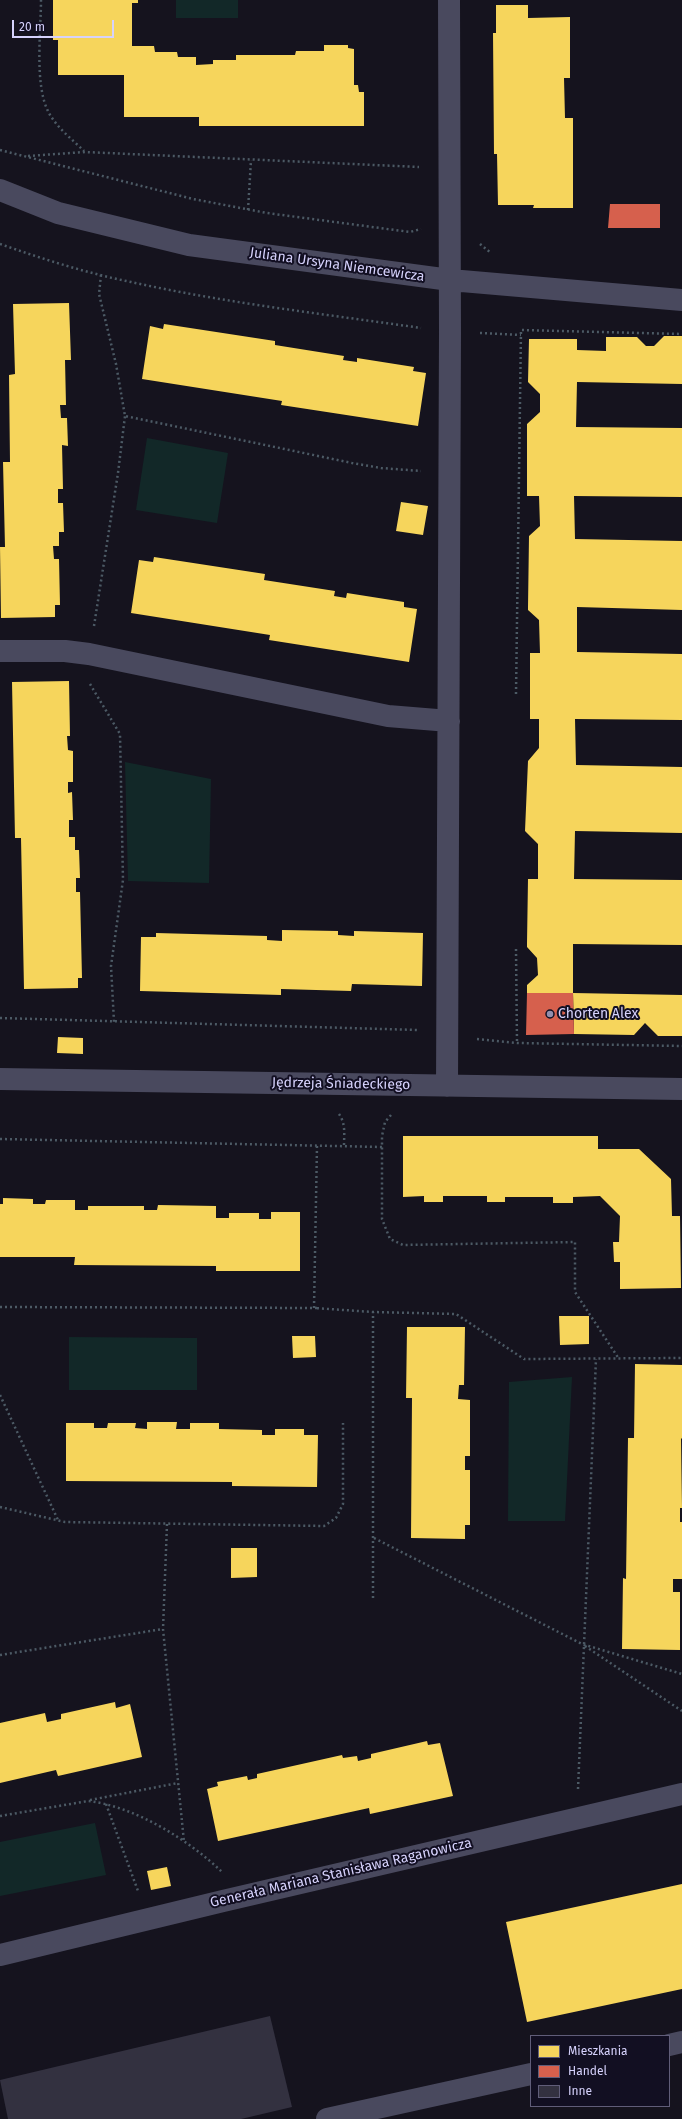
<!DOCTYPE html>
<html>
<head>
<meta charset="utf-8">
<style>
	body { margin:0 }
	#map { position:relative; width:682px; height:2119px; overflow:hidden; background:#15131e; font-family:"Fira Sans",sans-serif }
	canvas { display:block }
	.legend { position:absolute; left:530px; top:2035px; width:140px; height:72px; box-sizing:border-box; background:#120f22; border:1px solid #605d79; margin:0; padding:5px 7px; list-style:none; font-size:12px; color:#d6d2fc }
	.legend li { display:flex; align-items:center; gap:8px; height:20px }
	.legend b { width:20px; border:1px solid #605d79 }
	.scale { position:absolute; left:12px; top:20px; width:102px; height:18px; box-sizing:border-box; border:2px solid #d6d2fc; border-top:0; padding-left:5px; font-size:12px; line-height:14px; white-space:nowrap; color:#d6d2fc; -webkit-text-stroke:3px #120f22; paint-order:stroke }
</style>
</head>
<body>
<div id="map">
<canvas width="682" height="2119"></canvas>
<ul class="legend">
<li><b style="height:11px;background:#f6d55c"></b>Mieszkania</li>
<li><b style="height:11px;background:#d6604d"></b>Handel</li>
<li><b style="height:11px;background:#333140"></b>Inne</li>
</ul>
<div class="scale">20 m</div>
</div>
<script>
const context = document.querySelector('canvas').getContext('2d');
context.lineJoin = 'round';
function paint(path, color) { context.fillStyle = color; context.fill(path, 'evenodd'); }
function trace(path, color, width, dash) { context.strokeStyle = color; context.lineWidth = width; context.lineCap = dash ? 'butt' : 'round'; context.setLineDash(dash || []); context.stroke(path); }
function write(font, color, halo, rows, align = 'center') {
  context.font = font + ' "Fira Sans",sans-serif'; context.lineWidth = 4; context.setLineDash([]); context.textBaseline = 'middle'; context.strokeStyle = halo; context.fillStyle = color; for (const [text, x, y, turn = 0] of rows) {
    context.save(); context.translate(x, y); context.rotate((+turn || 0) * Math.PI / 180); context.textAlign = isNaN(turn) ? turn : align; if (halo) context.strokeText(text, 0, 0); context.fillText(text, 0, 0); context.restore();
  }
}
paint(new Path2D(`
	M176 0H238V18H176Z
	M147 438 228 453 217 523 136 510Z
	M125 762 211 779 209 883 128 881Z
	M69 1337 197 1338V1390H69Z
	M572 1377 565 1521H508L509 1382Z
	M95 1823 106 1875 0 1896V1842Z`), '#122828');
paint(new Path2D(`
	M53 0H138V3H132V46H154L155 52H177L178 57H196V65L213 64V60H236V55H295L296 51H324V45H348V48L354 49V85H358L359 92H364V126H199V117H124V75H58V40H53Z
	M496 5H528V18L570 17V78H564L565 118H573V208H533L534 205H498L497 154H494L493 33H496Z
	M69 303 71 360H65L66 405H60L61 418H67L68 446 62 445 63 489H58V503H63L64 532H59V546H53L54 559H59L60 605H55V617L1 618 0 547H5L3 462H10L9 375 15 374 13 304Z
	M164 324 275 341V345L344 356 343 360 357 362V358L414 367 413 371 426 373 418 426 281 405 282 401 142 379 150 326 163 329Z
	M664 336H682V384L577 382 576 427 682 428V497L574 496 575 539 682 541V610L577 607V652L682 654V720L575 719 576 765 682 767V833L575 831 574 879 682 880V945L573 944V993H527V985L538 975 537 958 527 947V943L528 879H538V844L525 831 528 761 539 748V719H530V653H540L539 620 528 610V607L529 536 540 526 539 496H527V424L540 412V394L528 382 529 339H577V350L606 351V337H637L646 346H654Z
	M401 502 428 506 423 535 396 531Z
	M154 557 265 574 264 580 335 591 334 596 346 598 347 593 404 602V607L417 609 409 662 269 640 270 635 131 613 139 560 153 562Z
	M69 681 70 736H67L68 750 73 751V782H68V793L72 792 73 820H69V837H75V850H79L80 878H76V892H80L82 978H78V988L24 989 21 838H15L12 682Z
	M282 930 338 931V935L354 936V931L423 933 422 986 352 984 351 991 281 989V995L140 991 141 937H156V933L267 936V940L282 941Z
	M573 993 682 995V1036H658L645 1023 634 1035 574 1034Z
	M58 1037 83 1038V1054L57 1053Z
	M403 1136H598V1149H639L671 1179 672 1216H680L681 1288 620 1289V1262H614L613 1242H619L620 1216 600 1196 573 1197V1203H553V1197H505V1202H487V1196H443V1202H424V1196L403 1197Z
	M3 1198 33 1199V1204H45L46 1200H75V1210H88V1206H144V1210H157L158 1205 216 1206V1218H229V1213H259V1219H271V1212H300V1271H216V1266L74 1265 75 1257H0V1204H3Z
	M559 1316H589V1344L560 1345Z
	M407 1327H465L464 1385H459L458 1399 470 1400V1456H465V1470H470V1525H465V1539L411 1538 412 1398H406Z
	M292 1336H315L316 1357 293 1358Z
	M635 1364 682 1365V1439L681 1438 682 1508H680V1522H682V1579H673V1592H680V1650L622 1649 623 1578 626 1579 628 1438H634Z
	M147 1422H177L176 1429H190V1423H219V1429L262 1430V1435H275V1429H304V1435H318L317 1487 232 1486V1482L66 1481V1423H94V1428H107L108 1423H136L135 1428 147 1429Z
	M231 1548H257V1577L231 1578Z
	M115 1702 116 1708 130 1704 142 1757 58 1776 56 1770 0 1783V1723L45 1713 47 1722 61 1719V1714Z
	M427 1741 428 1745 440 1743 453 1796 370 1814 369 1808 218 1841 207 1789 218 1786 217 1782 247 1776 248 1780 257 1778V1774L342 1755 343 1758 357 1756 358 1761 371 1758V1754Z
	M167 1867 171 1886 151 1890 147 1871Z
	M682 1884V1989L527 2022 506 1922Z`), '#f6d55c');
paint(new Path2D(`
	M610 204H660V228H608Z
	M527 993H573L574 1034 526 1035Z`), '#d6604d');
paint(new Path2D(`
	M270 2016 292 2107 241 2119H8L0 2080Z`), '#333140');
trace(new Path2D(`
	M41 0C41 31 34 86 49 113 57 128 73 140 84 151
	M0 150 193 199 267 213 410 232 421 229
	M28 156 85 152 419 167
	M248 210 251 160
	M0 244C43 259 86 273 131 282 226 303 324 314 421 328
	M480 244 491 253
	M101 275 99 294 116 364 125 416 352 463 381 468 421 471
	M480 333 521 335
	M94 626 118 473 125 416
	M90 684 120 734 123 880 111 966 114 1022
	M516 694 521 330 682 334
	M516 949 517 1043
	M0 1018 418 1030
	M477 1039 517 1043 682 1046
	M339 1114C346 1124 344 1135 344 1146
	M391 1115 385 1122 382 1136V1219L390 1239 403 1245 575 1242V1292L619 1359
	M0 1139 382 1147
	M317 1146 314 1308 373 1312
	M0 1307 318 1308
	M0 1395 58 1520
	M0 1507 65 1522 324 1526 336 1518 343 1504V1423
	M167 1524 163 1629 184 1842
	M374 1538 582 1644 682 1674
	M373 1598V1312L456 1314 524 1359 682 1358
	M585 1646 682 1711
	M0 1655 163 1629
	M578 1789 596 1359
	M90 1800 178 1783
	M106 1804 138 1891
	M0 1816 88 1801C134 1806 189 1840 222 1872`), '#4c5a65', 2.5, [2, 3]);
trace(new Path2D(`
	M0 190 58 213 189 245 450 280 682 300
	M0 651H65L89 654 388 716 449 721
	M0 1079 682 1089
	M447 1086 450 332 449 0
	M0 1955 223 1901 682 1794
	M669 2045 682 2042
	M327 2119 531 2074`), '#49495e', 22);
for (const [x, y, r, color] of [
	[550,1014,4,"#928fae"]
]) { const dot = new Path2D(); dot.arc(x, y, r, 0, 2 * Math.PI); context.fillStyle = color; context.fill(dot); trace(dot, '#120f22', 1.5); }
write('14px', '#d6d2fc', '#120f22', [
	["Juliana Ursyna Niemcewicza",337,265,8],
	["Jędrzeja Śniadeckiego",341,1084,1],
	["Generała Mariana Stanisława Raganowicza",341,1873,-13]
]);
write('14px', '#d6d2fc', '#120f22', [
	["Chorten Alex",558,1014]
], 'left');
</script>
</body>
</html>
